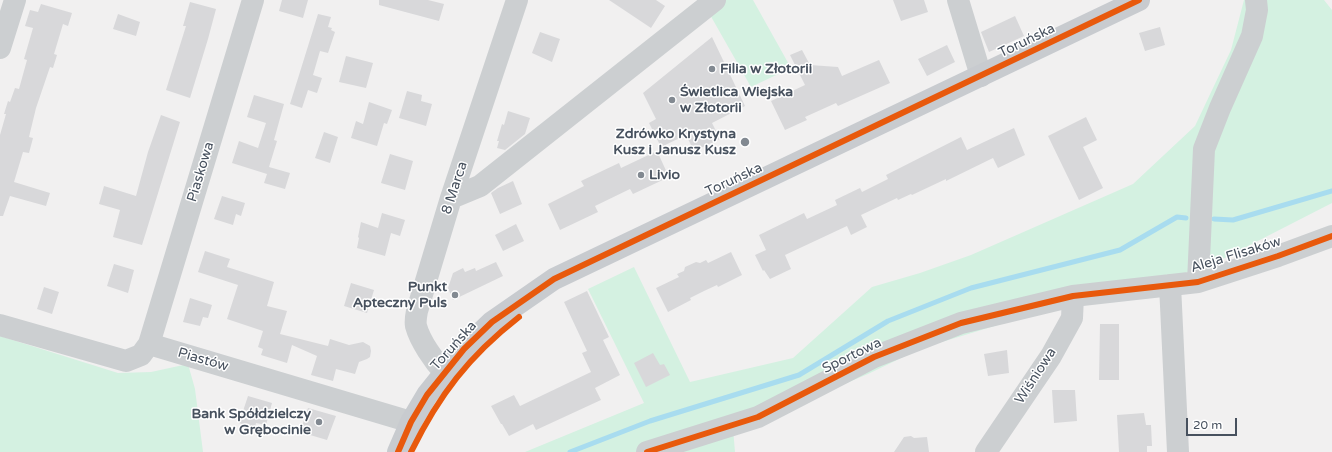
<!DOCTYPE html>
<html>
<head>
<meta charset="utf-8">
<style>
	body { margin:0 }
	#map { position:relative; width:1332px; height:452px; overflow:hidden; background:#f1f0f0; font-family:"Varela Round",sans-serif }
	canvas { display:block }
	.scale { position:absolute; left:1186px; top:418px; width:51px; height:18px; box-sizing:border-box; border:2px solid #47515e; border-top:0; padding-left:5px; font-size:12px; line-height:14px; white-space:nowrap; color:#47515e; -webkit-text-stroke:3px #fff; paint-order:stroke }
</style>
</head>
<body>
<div id="map">
<canvas width="1332" height="452"></canvas>
<div class="scale">20 m</div>
</div>
<script>
const context = document.querySelector('canvas').getContext('2d');
context.lineJoin = 'round';
function paint(path, color) { context.fillStyle = color; context.fill(path, 'evenodd'); }
function trace(path, color, width, dash) { context.strokeStyle = color; context.lineWidth = width; context.lineCap = dash ? 'butt' : 'round'; context.setLineDash(dash || []); context.stroke(path); }
function write(font, color, halo, rows, align = 'center') {
  context.font = font + ' "Varela Round",sans-serif'; context.lineWidth = 3; context.setLineDash([]); context.textBaseline = 'middle'; context.strokeStyle = halo; context.fillStyle = color; for (const [text, x, y, turn = 0] of rows) {
    context.save(); context.translate(x, y); context.rotate((+turn || 0) * Math.PI / 180); context.textAlign = isNaN(turn) ? turn : align; if (halo) context.strokeText(text, 0, 0); context.fillText(text, 0, 0); context.restore();
  }
}
paint(new Path2D(`
	M726 0H753L791 68 751 87 709 13Z
	M1244 0H1324L1332 10V203L1207 267 1064 305 922 348 868 374 804 401 732 417 735 452H525L644 403 588 289 634 267 690 382 793 358 872 287 920 273 971 255 1133 184 1195 126 1231 50Z
	M0 336 118 373 151 372 188 364 195 389 203 452H0Z`), '#d4f1e1');
trace(new Path2D(`
	M1214 219 1233 220 1332 191
	M570 452 650 421 799 375 888 321 971 288 1120 250 1177 217 1186 218`), '#a8dcef', 5);
paint(new Path2D(`
	M282 0H308L303 18 279 11Z
	M379 0H428L444 4 439 21 379 5Z
	M609 0H656L665 6 651 28Z
	M893 0H924L928 12 901 21Z
	M190 2 216 9 208 39 190 98 166 90 186 26H183Z
	M41 4 72 13 68 26 63 24 54 54 57 55 53 68 50 67 36 108 29 137 33 138 29 153 23 152 14 182 50 193 46 206 10 196 3 216H0V135L6 114H4L8 101 10 102 15 88 19 89 27 60 24 59 33 28 25 26 30 10 38 12Z
	M118 14 140 22 136 36 113 29Z
	M318 14 331 17 328 27 332 28 331 30 335 32 328 53 320 51 313 75 322 78 317 93 308 90 302 108 290 104Z
	M1015 16 1024 36 989 52 981 32Z
	M1160 27 1165 45 1145 51 1139 33Z
	M540 32 560 39 552 62 532 53Z
	M712 37 745 106 712 123 720 139 694 151 686 135 661 147 649 123 656 119 643 93Z
	M947 45 955 62 927 76 918 59Z
	M802 50 810 65 838 67 842 76 879 60 890 83 838 106 836 103 805 117 807 120 785 130 771 101 805 85 790 55Z
	M346 56 373 63 366 88 339 82Z
	M407 91 422 95 421 101 432 104 426 126 399 118Z
	M254 95 284 104 274 140 277 141 269 167 290 173 285 189 264 183 267 174 232 163 239 141 258 148 266 123 247 117Z
	M369 102 392 110 387 124 384 123 377 146 351 138 356 121 363 124Z
	M508 111 530 118 525 134 505 150 497 148 499 141H497L502 124 504 125Z
	M161 115 180 122 142 245 113 237 120 210 99 204 104 186 136 196 148 152Z
	M1086 117 1097 140 1083 147 1103 188 1079 200 1048 136Z
	M1014 128 1025 155 998 168 993 158 946 181V179L912 195 911 194 898 200 897 198 861 215 867 227 851 235 847 226 785 255 791 269 770 279 764 270 763 271 755 255 766 250 759 235 804 213 807 219 837 205 835 200 860 188 862 192 888 179 886 175 961 137 967 150Z
	M324 132 338 137 330 163 315 158Z
	M657 151 669 177 633 194 630 189 595 206 598 212 560 230 548 204 584 186 581 181 619 163 621 168Z
	M390 154 413 161 405 190 381 183Z
	M513 181 522 204 500 214 491 193 498 188Z
	M222 196 245 203 241 216 236 214 233 225 214 219Z
	M382 213 405 220 400 236 391 233 385 256 357 248 359 238 358 237 361 222 378 228Z
	M516 224 524 241 503 251 495 235Z
	M205 251 230 259 227 267 274 282 267 306 287 311 280 334 328 346 330 339 349 345 363 342 370 346 371 351 370 357 367 359 359 362 355 374 336 369 333 381 311 375 317 356 292 345 287 363 261 355 263 349 258 347 263 331 227 319 238 285 198 272Z
	M731 252 742 275 718 287 717 285 704 291 690 298 691 300 668 312 656 288 679 277 677 274 684 271 685 267 696 262 700 263 706 260 708 263Z
	M496 262 503 276 453 300 448 288 453 273 463 268 465 272 475 268 476 271Z
	M114 264 134 270 128 293 107 286Z
	M351 283 374 290 367 313 344 306Z
	M44 287 59 292 52 314 37 309Z
	M587 291 609 337 603 340 620 375 595 388 601 400 536 430 533 424 509 436 502 424H501L491 406 514 395 520 406 591 372 582 353 587 351 564 302Z
	M190 298 212 305 208 318 203 317 200 326 183 322Z
	M1100 324H1119V380H1099Z
	M1007 350 1009 373 988 376 984 354Z
	M653 353 660 365 664 364 670 375 646 387 634 363Z
	M1052 390H1075L1077 421 1054 423Z
	M248 396 272 403 266 425 256 423 255 428 239 423Z
	M308 408 336 416 327 440 300 432Z
	M1144 413 1146 425H1151L1152 446H1147V452H1119L1117 415Z
	M911 436 914 438 927 437 929 452H894L904 437Z`), '#d8d8da');
trace(new Path2D(`
	M958 0 981 76
	M0 48 15 0
	M451 198 480 186 715 0
	M1198 282 1204 149 1220 108 1252 36 1257 10 1256 0
	M1170 285 1178 452
	M0 325 126 361 141 355 149 344 411 422
	M149 344 253 0
	M444 372C434 361 420 341 416 326 415 321 416 316 417 311L451 198 517 0
	M647 452 758 417 874 357 961 323 1073 296 1198 282 1278 256 1332 236
	M986 452 1051 356 1072 318 1073 296`), '#cccfd1', 22);
trace(new Path2D(`
	M398 452 411 422 427 395 464 349 492 322 554 279 1139 0`), '#c8cbcf', 22);
trace(new Path2D(`
	M398 452 411 422 427 395 464 349 492 322 554 279 1139 0
	M411 452C439 395 469 356 519 317
	M647 452 758 417 874 357 961 323 1073 296 1198 282 1278 256 1332 236`), '#e8590c', 6);
for (const [x, y, r, color] of [
	[712,69,4,"#828991"],
	[672,100,4,"#828991"],
	[745,142,5,"#828991"],
	[641,175,4,"#828991"],
	[455,295,4,"#828991"],
	[319,422,4,"#828991"]
]) { const dot = new Path2D(); dot.arc(x, y, r, 0, 2 * Math.PI); context.fillStyle = color; context.fill(dot); trace(dot, '#fff', 1.5); }
write('14px', '#47515e', '#fff', [
	["Toruńska",1027,41,-26],
	["Piaskowa",201,172,-73],
	["Toruńska",734,180,-25],
	["8 Marca",455,188,-72],
	["Aleja Flisaków",1236,255,-17],
	["Toruńska",454,346,-48],
	["Sportowa",852,356,-26],
	["Piastów",203,360,16],
	["Wiśniowa",1036,376,-57]
]);
write('bold 14px', '#47515e', '#fff', [
	["Filia w Złotorii",720,69],
	["Świetlica Wiejska",680,92],
	["w Złotorii",680,108],
	["Zdrówko Krystyna",736,134,"right"],
	["Kusz i Janusz Kusz",736,150,"right"],
	["Livio",649,175],
	["Punkt",447,287,"right"],
	["Apteczny Puls",447,303,"right"],
	["Bank Spółdzielczy",311,414,"right"],
	["w Grębocinie",311,430,"right"]
], 'left');
</script>
</body>
</html>
